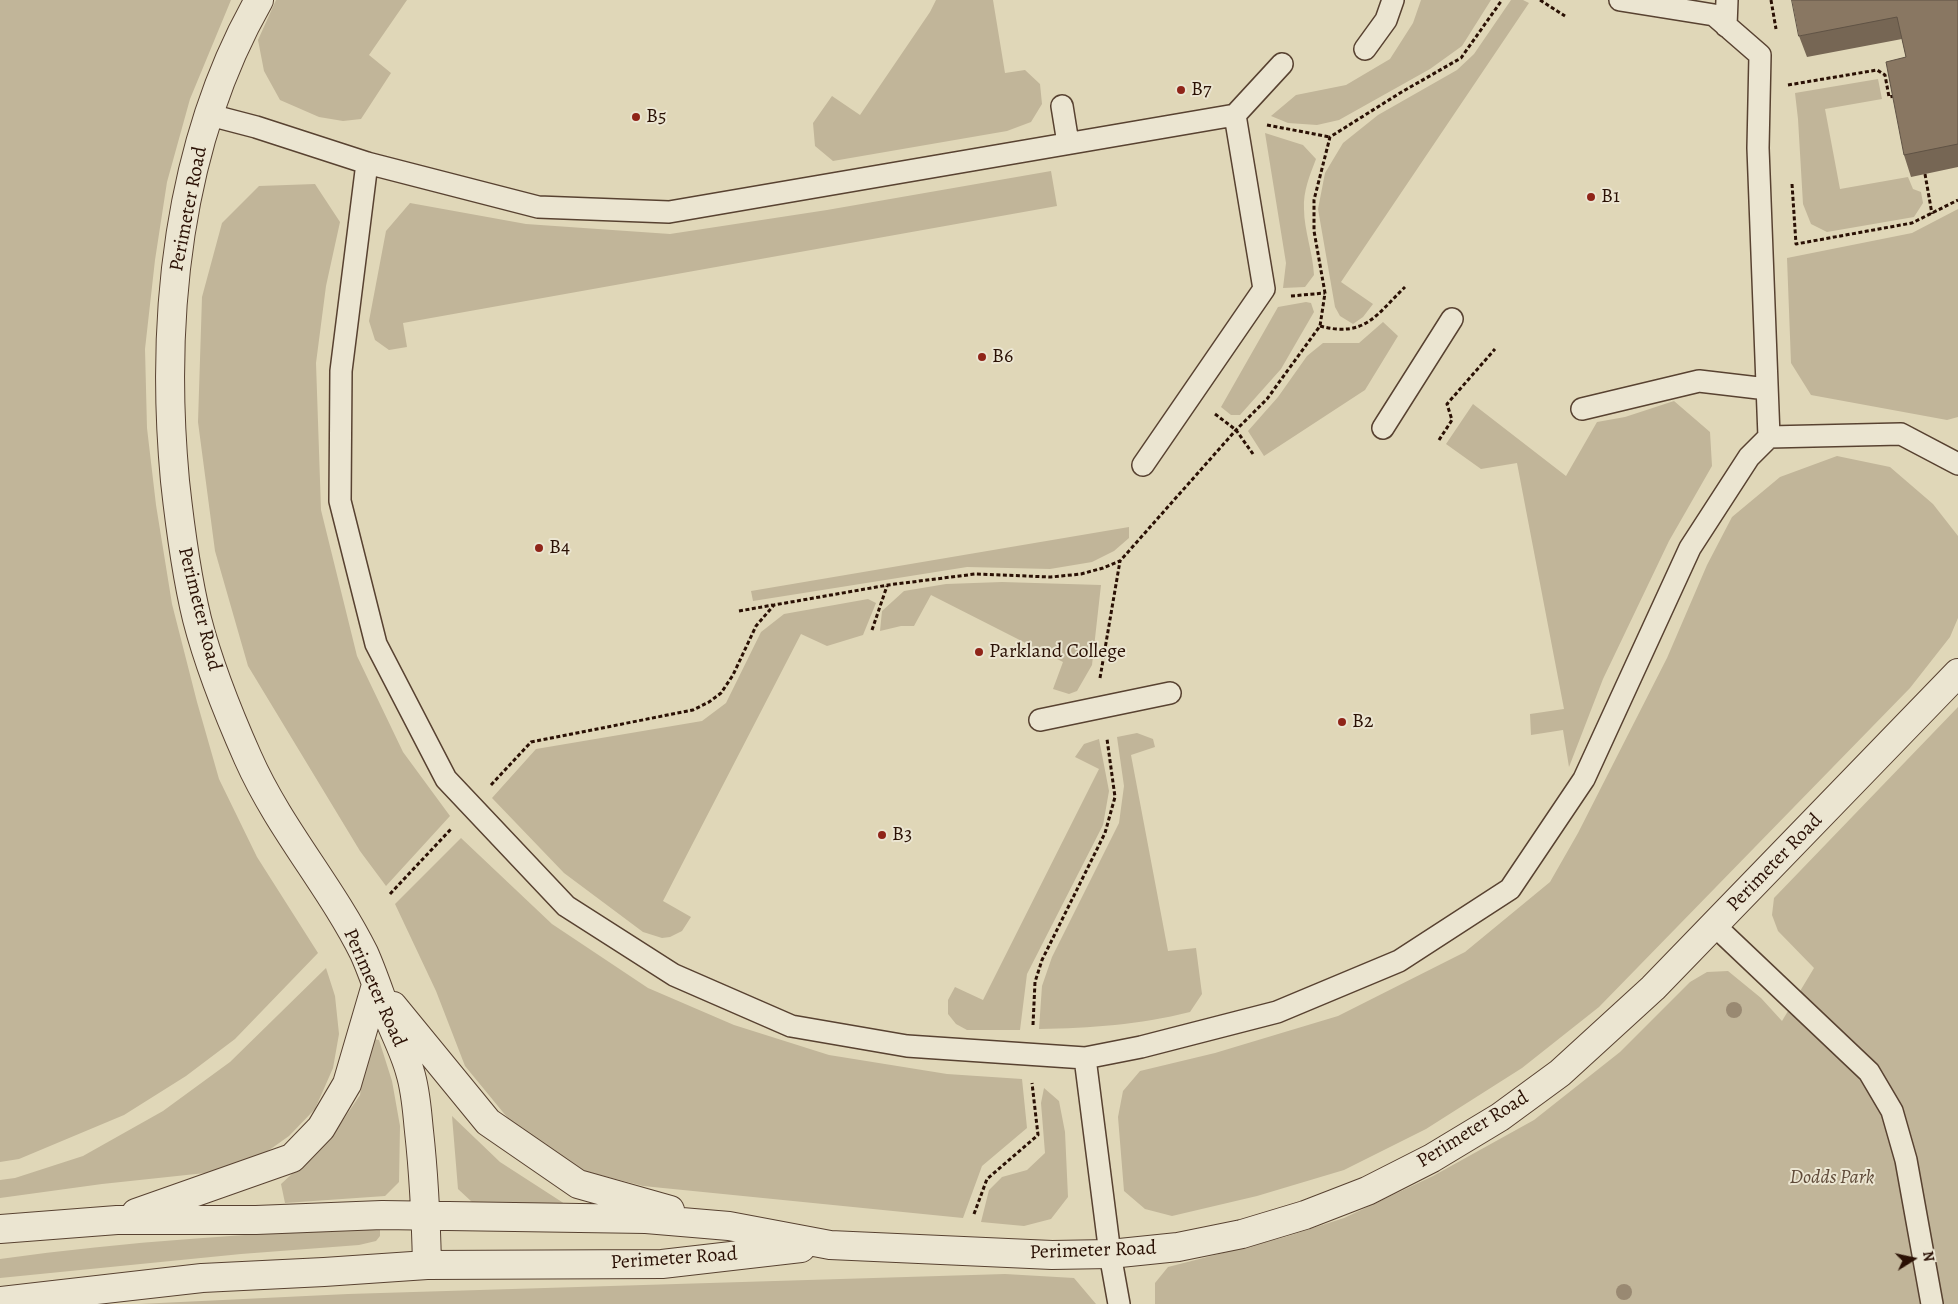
<!DOCTYPE html>
<html>
<head>
<meta charset="utf-8">
<style>
	body { margin:0 }
	#map { position:relative; width:1958px; height:1304px; overflow:hidden; background:#e0d7b8; font-family:Alegreya,serif }
	canvas { display:block }
	.north { position:absolute; left:1888px; top:1234px; width:50px; height:50px; -webkit-text-stroke:4px #ebe5d1; paint-order:stroke; rotate:80deg; font-size:14px; font-weight:700; line-height:20px; text-align:center; color:#2a1004 }
	.north::after { content:''; display:block; margin:auto; width:18px; height:22px; background:#2a1004; clip-path:polygon(50% 0,100% 100%,50% 72%,0 100%) }
</style>
</head>
<body>
<div id="map">
<canvas width="1958" height="1304"></canvas>
<div class="north">N</div>
</div>
<script>
const context = document.querySelector('canvas').getContext('2d');
context.lineJoin = 'round';
function paint(path, color) { context.fillStyle = color; context.fill(path, 'evenodd'); }
function trace(path, color, width, dash) { context.strokeStyle = color; context.lineWidth = width; context.lineCap = dash ? 'butt' : 'round'; context.setLineDash(dash || []); context.stroke(path); }
function write(font, color, halo, rows, align = 'center') {
  context.font = font + ' Alegreya,serif'; context.lineWidth = 4; context.setLineDash([]); context.textBaseline = 'middle'; context.strokeStyle = halo; context.fillStyle = color; for (const [text, x, y, turn = 0] of rows) {
    context.save(); context.translate(x, y); context.rotate((+turn || 0) * Math.PI / 180); context.textAlign = isNaN(turn) ? turn : align; if (halo) context.strokeText(text, 0, 0); context.fillText(text, 0, 0); context.restore();
  }
}
paint(new Path2D(`
	M0 0H231L190 99 167 182 155 260 145 349 147 428 156 505 172 604 197 702 219 779 257 857 318 953 235 1039 186 1076 124 1115 19 1159 0 1162Z
	M276 0H407L369 55 391 73 361 119 343 121 319 117 280 100 264 71 258 40Z
	M936 0H993L1005 73 1025 70 1040 84 1042 104 1031 122 1007 131 833 161 815 146 813 123 832 96 860 115 930 12Z
	M1421 0H1491L1462 46 1430 69 1339 120 1317 125 1288 123 1271 116 1296 95 1346 85 1390 59 1413 23Z
	M1511 0H1523L1529 3 1341 282 1373 304 1363 317 1353 324 1340 316 1335 307 1318 209 1325 173 1343 143 1378 115 1457 70 1474 54Z
	M1878 79 1882 99 1825 109 1840 189 1908 177 1913 189 1921 192 1923 203 1914 217 1827 232 1811 224 1803 204 1798 119 1795 93Z
	M1265 133 1303 145 1316 159C1310 175 1303 191 1304 209 1304 230 1313 253 1314 275L1305 287 1283 288 1286 263Z
	M1051 171 1057 206 403 323 407 347 389 350 375 340 369 321 386 231 410 203 526 224 670 234 827 210Z
	M315 184 340 222 326 286 316 363 321 510 357 656 403 752 450 816 386 886 360 851 248 666 215 551 198 422 202 297 222 223 259 186Z
	M1958 209V417L1947 420 1811 395 1791 363 1787 258 1912 233Z
	M1306 302 1311 303 1314 312 1281 369 1240 415H1231L1221 407 1278 307Z
	M1383 322 1398 336 1365 390 1264 456 1248 431 1278 397 1307 356 1323 343H1359Z
	M1674 401 1710 432 1712 466 1669 541 1603 679 1569 767 1563 730 1531 735 1530 714 1564 709 1517 463 1481 469 1446 444 1473 404 1566 476 1597 422 1625 417Z
	M1837 456 1890 467 1933 504 1958 536V618L1950 637 1910 688 1599 1007 1522 1068 1426 1129 1344 1170 1257 1196 1172 1216 1145 1209 1124 1191 1118 1117 1123 1091 1140 1071 1215 1053 1338 1016 1465 952 1550 882 1578 833 1667 658 1707 565 1732 517 1780 477Z
	M1129 527V538L1114 551 1092 562 1050 569 967 567 753 601 751 591Z
	M1002 582 1101 585 1092 665 1077 691 1069 694 1053 689 1063 662 931 595 914 626H901L880 631 882 611 904 591 946 584Z
	M868 599 876 603 863 635 827 646 801 634 663 901 691 917 682 931 670 937 662 938 643 932 564 873 492 798 536 749 702 721 726 703 761 632 784 614Z
	M1958 707V1304H1155V1283L1168 1267 1285 1237 1344 1218 1433 1176 1534 1120 1620 1052 1690 982 1707 972 1728 971 1761 998 1782 1021 1814 968 1778 931 1772 915 1774 898Z
	M1137 733 1153 739 1155 747 1131 755 1168 951 1196 948 1202 994 1190 1012C1138 1025 1092 1028 1039 1029L1042 986 1052 957 1119 823 1124 786 1117 737Z
	M1099 739 1109 791 1103 825 1027 974 1020 1030H967L956 1024 948 1014V1000L955 987 983 1000 1099 769 1075 757 1084 744Z
	M461 838 552 924 648 988 734 1025 829 1055 947 1074 1022 1079 1027 1128 982 1166 963 1218 643 1186 573 1168 511 1122 465 1066 436 991 395 904Z
	M326 968 335 996 339 1034 333 1068 315 1109 289 1136 258 1158 224 1171 102 1184 0 1198V1180L15 1178 83 1156 163 1111 230 1062Z
	M369 1038 379 1040 392 1081 400 1126 399 1182 385 1196 285 1203 281 1184 331 1138 360 1095Z
	M1044 1088 1059 1101 1065 1132 1068 1197 1051 1219 1024 1226 981 1222 989 1190 1002 1177 1027 1170 1045 1153 1041 1103Z
	M452 1116 500 1162 565 1204 472 1202 458 1189Z
	M380 1227V1236L376 1241 359 1245 241 1254 0 1278V1259C126 1241 253 1234 380 1227Z
	M1005 1274 1074 1278 1096 1304H139L348 1294Z`), '#c1b599');
const service = new Path2D(`
	M1620 0 1714 15 1760 55 1758 148 1769 437
	M1726 26 1727 0
	M1365 49 1386 20 1393 0
	M1062 106 1068 143
	M210 115 256 127 367 163 538 207 669 212 1235 115
	M367 163 341 371 340 501 376 644 446 779 566 906 674 975 791 1026 907 1046 1085 1058 1141 1047 1277 1012 1399 961 1510 889 1584 779 1690 548 1749 457 1769 437 1901 434 1958 464
	M1582 409 1699 381 1767 389
	M1383 428 1452 319
	M1143 465 1264 289 1235 115 1282 64
	M1040 720 1170 693
	M1714 925 1869 1072 1892 1111 1906 1160 1932 1304
	M1085 1058 1110 1254 1119 1304`);
const minor = new Path2D(`
	M259 0C177 144 160 319 175 481 180 527 186 574 197 619 209 666 228 713 248 758 279 828 330 885 364 953 373 973 380 995 388 1016 395 1034 405 1053 410 1072 416 1091 417 1112 419 1131 424 1176 426 1220 427 1265
	M393 1006 488 1122 578 1184 670 1210
	M136 1213 292 1158 321 1128 347 1084 376 985
	M0 1229 117 1220H256L382 1215 646 1219 729 1226 830 1245 1052 1255 1110 1254 1178 1247 1242 1234 1305 1215 1367 1191 1432 1158 1500 1117 1560 1073 1653 988 1958 673
	M0 1301 202 1278 324 1272 427 1265 662 1264 801 1248`);
trace(service, '#584231', 24);
trace(minor, '#584231', 30);
trace(new Path2D(`
	M1540 0 1565 16
	M1771 0 1776 29
	M1788 85 1877 70 1885 75 1889 97 1895 96
	M1267 125 1330 137
	M1925 174 1932 214
	M1792 184 1796 244 1912 223 1958 200
	M1291 296 1325 293
	M1320 326C1365 338 1376 315 1405 287
	M1215 414 1236 430 1253 454
	M1439 440 1452 420 1447 404 1495 349
	M739 611 773 605
	M872 630 887 586
	M1100 678 1120 561
	M491 785 531 742 693 710 709 702 721 693 733 675 756 626 774 605 888 585 975 574 1051 577 1081 574 1103 568 1120 561 1236 430 1267 399 1320 326 1325 293 1314 231V200L1330 137 1400 93 1461 58 1502 0
	M390 894 451 829
	M1033 1025 1035 982 1042 960 1105 833 1115 797 1107 739
	M974 1214 987 1179 1038 1135 1032 1083`), '#2a1004', 3, [4, 2.5]);
trace(service, '#ebe5d1', 21);
trace(minor, '#ebe5d1', 28);
context.fillStyle = '#998972';
for (const [x, y] of [
	[1734,1010],
	[1624,1292]
]) { context.beginPath(); context.arc(x, y, 8, 0, 2 * Math.PI); context.fill(); }
paint(new Path2D(`
	M1958 0V167L1911 177 1904 155 1906 57 1902 39 1807 57 1799 36Z`), '#766654');
const building = new Path2D(`
	M1792 0H1958V144L1904 155 1886 62 1906 57 1897 17 1799 36Z`);
paint(building, '#897762');
trace(building, '#605345', 1);
for (const [x, y, r, color] of [
	[1181,90,5,"#8f2418"],
	[636,117,5,"#8f2418"],
	[1591,197,5,"#8f2418"],
	[982,357,5,"#8f2418"],
	[539,548,5,"#8f2418"],
	[979,652,5,"#8f2418"],
	[1342,722,5,"#8f2418"],
	[882,835,5,"#8f2418"]
]) { const dot = new Path2D(); dot.arc(x, y, r, 0, 2 * Math.PI); context.fillStyle = color; context.fill(dot); trace(dot, '#ebe5d1', 2); }
write('20px', '#2a1004', '#ebe5d1', [
	["B7",1191,90],
	["B5",646,117],
	["B1",1601,197],
	["B6",992,357],
	["B4",549,548],
	["Parkland College",989,652],
	["B2",1352,722],
	["B3",892,835]
], 'left');
write('20px', '#2a1004', '#ebe5d1', [
	["Perimeter Road",189,209,-79],
	["Perimeter Road",199,609,76],
	["Perimeter Road",1775,863,-46],
	["Perimeter Road",374,988,66],
	["Perimeter Road",1473,1130,-32],
	["Perimeter Road",1093,1251,-2],
	["Perimeter Road",674,1259,-4]
]);
write('italic 20px', '#5f4a38', '#ebe5d1', [
	["Dodds Park",1832,1178]
]);
</script>
</body>
</html>
